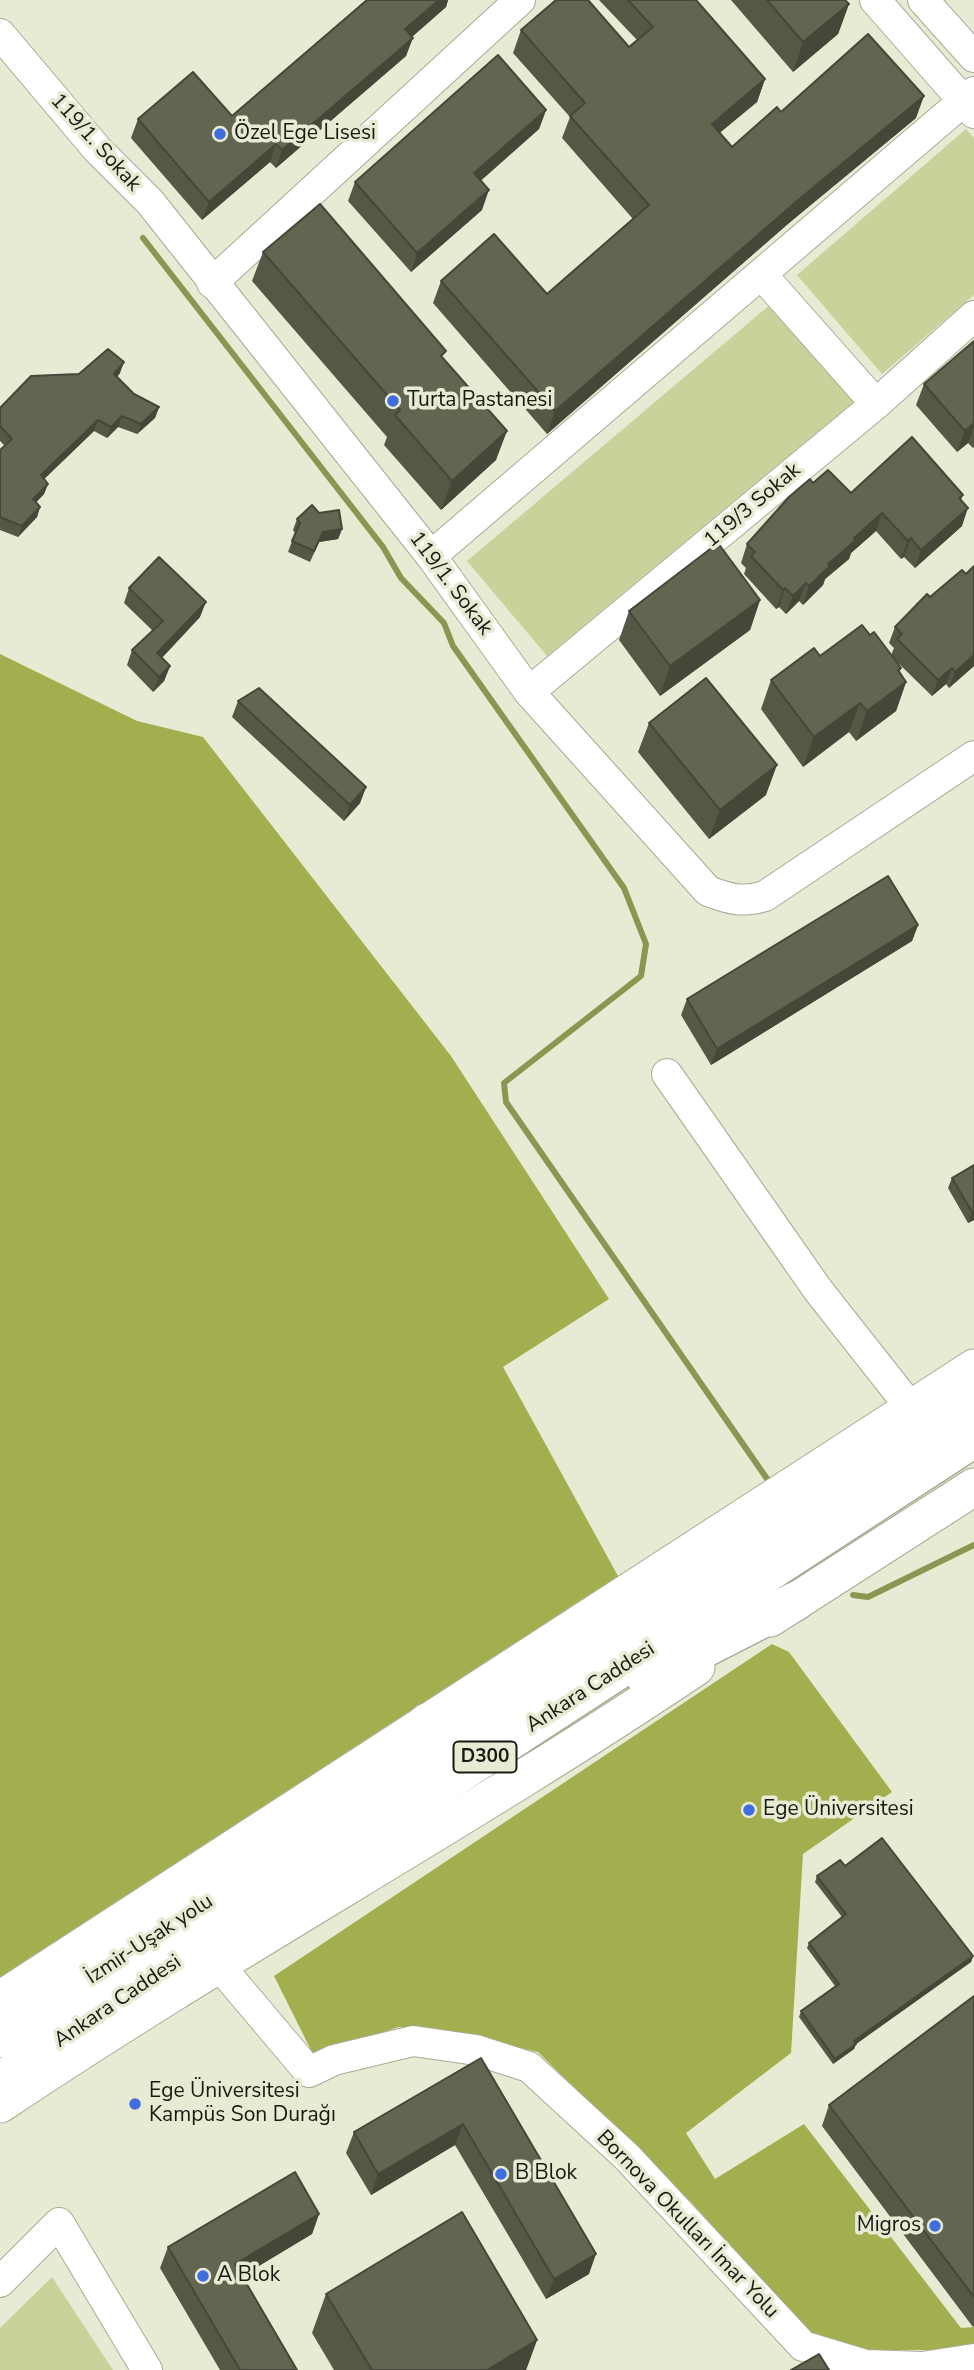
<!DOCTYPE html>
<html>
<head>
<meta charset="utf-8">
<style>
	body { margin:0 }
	canvas { display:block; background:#e7ebd3 }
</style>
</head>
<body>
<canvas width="974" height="2370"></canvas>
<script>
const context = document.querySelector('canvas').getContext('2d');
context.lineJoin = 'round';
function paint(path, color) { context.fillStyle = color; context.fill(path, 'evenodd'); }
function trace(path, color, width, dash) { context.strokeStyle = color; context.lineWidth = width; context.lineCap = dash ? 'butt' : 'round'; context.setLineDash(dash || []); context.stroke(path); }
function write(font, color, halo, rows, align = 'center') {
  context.font = font + ' "Nunito Sans",sans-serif'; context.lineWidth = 7; context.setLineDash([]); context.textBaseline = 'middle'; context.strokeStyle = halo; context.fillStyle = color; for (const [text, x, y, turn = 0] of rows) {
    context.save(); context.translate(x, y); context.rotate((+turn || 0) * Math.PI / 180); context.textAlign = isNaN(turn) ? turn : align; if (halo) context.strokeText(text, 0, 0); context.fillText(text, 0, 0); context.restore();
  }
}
paint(new Path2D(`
	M966 129 974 138V295L882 374 797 275Z
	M772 303 857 399 547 656 467 561Z
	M52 2277 113 2370H0V2328Z`), '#c9d29b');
paint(new Path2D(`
	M0 654 137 721 203 737 451 1056 609 1299 503 1367 618 1576 0 1977Z
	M772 1644 789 1652 892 1792 803 1854 791 2053 686 2133 715 2179 804 2124 961 2328 974 2327V2346L936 2350H860L812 2335 690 2201 538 2052 439 2029 399 2027 313 2054 274 1976Z`), '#a3af4f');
trace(new Path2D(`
	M143 238 383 547 401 578 444 623 453 646 624 888 646 944 641 976 504 1083 506 1102 772 1486
	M853 1595 868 1597 974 1545`), '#8d9651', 6);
const minor = new Path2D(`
	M875 0 974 113
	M923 0 974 57
	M0 34 97 149 150 202 431 556 529 692 708 891C729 899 743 903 765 896L974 756
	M762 275 876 404
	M212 283 520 0
	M431 556 974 92
	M529 692 876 404 974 316
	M667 1074 818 1290 911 1408
	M217 1963 309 2072 334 2060 413 2041 476 2050 529 2067 627 2157 803 2346 866 2365 922 2367 974 2359
	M0 2282 59 2223 147 2370`);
const major = new Path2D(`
	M770 1618 974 1487
	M0 2000 974 1368
	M0 2104C228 1951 468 1820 696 1667`);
const highway = new Path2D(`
	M646 1678 796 1601
	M378 1768 428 1722
	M0 2038 974 1401
	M0 2081 457 1775 974 1438`);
trace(minor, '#a7ab94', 32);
trace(major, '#a7ab94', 39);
trace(highway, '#a7ab94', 41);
trace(minor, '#fff', 30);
trace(major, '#fff', 37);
trace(highway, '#fff', 38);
paint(new Path2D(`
	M366 0H448L446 7 412 37 406 56 276 168 270 162 202 220 131 138 138 119 232 116Z
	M599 0H696L765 79 757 102 719 133 732 147 781 112 916 118 789 223 547 434 433 303 441 281 547 294 633 219 562 138 570 117 513 53 521 30 629 47 637 40Z
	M731 0H845L849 4 838 34 793 72Z
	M546 110 539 129 480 181 482 210 411 272 348 201 355 182Z
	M263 252 444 359 496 460 441 510 384 445 387 437 252 281Z
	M974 341V447L973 448 968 443 957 452 916 405 924 384Z
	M120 373 117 377 134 394 159 407 155 418 137 434 118 427 107 438 94 431 44 479 48 484 44 494 36 502 40 507 37 517 18 537 0 530V450L5 446 0 441V408L79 374Z
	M813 483 851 493 963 495 961 500 962 526 915 568 904 557 901 559 876 531 851 553 849 559 825 579 823 585 803 605 799 601 786 614 779 607 776 609 744 574 746 568 741 563 747 544Z
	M319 513 342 529 338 539 319 542 310 562 288 552 295 533 293 530 297 519Z
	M129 588 200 617 162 658 170 666 164 681 153 692 127 665 132 650 153 631 124 603Z
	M760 600 750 630 660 696 619 640 629 611Z
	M895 627 974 666 949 688 946 684 932 696 892 657 901 668 899 672 906 682 896 711 856 741 849 732 803 767 761 709 771 680 820 656 870 635 891 655 894 648 889 643Z
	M238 701 366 787 360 803 344 821 232 717Z
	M649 723 766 795 709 839 638 752Z
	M918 925 912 941 711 1065 681 1015 687 999Z
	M974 1165V1220L968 1223 948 1188 952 1178Z
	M845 1866 973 1956 971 1962 856 2044 854 2049 833 2064 799 2017 801 2011 835 1986 807 1948 809 1943 842 1917 815 1882 817 1876Z
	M974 1996V2326L973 2327 822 2126 829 2105Z
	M481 2058 589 2274 546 2299 455 2145 371 2195 346 2153 354 2132Z
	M319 2214 312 2234 242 2276 297 2370H220L160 2268 168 2247Z
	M326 2294 537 2340 526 2370H334L312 2333Z`), '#545845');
paint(new Path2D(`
	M439 0H448L446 7 399 48 405 29Z
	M849 4 838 34 793 72 803 42Z
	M413 38 406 56 276 168 282 150Z
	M765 79 757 102 704 146 712 124Z
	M924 96 916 118 789 223 547 434 555 411 797 201Z
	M546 110 539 129 467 193 474 173Z
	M276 144 270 162 202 220 209 202Z
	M489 190 482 210 411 272 417 253Z
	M124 362 120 373 110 385 114 374Z
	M159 407 155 418 137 434 141 424Z
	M122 416 118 427 107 438 111 427Z
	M98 420 94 431 37 486 41 475Z
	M974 423V427L968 443 957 452 965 431Z
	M507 431 496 460 441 510 452 481Z
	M48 484 44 494 29 510 33 499Z
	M40 507 37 517 18 537 22 526Z
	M968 508 962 526 915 568 921 550Z
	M882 513 876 531 851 553 849 559 825 579 823 585 803 605 809 586 828 564 854 538Z
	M342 529 338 539 319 542 310 562 323 532Z
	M911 538 904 557 901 559 908 541Z
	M806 583 799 601 786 614 793 596Z
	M785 588 779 607 776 609 783 590Z
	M760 600 750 630 660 696 670 666Z
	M206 602 200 617 152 668 157 653Z
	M974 655V666L949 688 955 672Z
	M170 666 164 681 153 692 159 677Z
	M901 668 892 692 906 682 896 711 856 741 867 711Z
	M952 668 946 684 932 696 938 680Z
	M860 703 849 732 803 767 814 737Z
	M777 765 766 795 709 839 720 810Z
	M366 787 360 803 344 821 350 805Z
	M918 925 912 941 711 1065 717 1049Z
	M974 1211V1220L968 1223 972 1212Z
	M973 1956 971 1962 856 2044 854 2049 833 2064 835 2059 854 2041Z
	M463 2124 455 2145 371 2195 378 2174Z
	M319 2214 312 2234 227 2285 235 2264Z
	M596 2254 589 2274 546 2299 554 2279Z
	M537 2340 526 2370H487Z`), '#454738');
const building = new Path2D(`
	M367 0H439L405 29 413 38 282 150 276 144 209 202 138 119 193 72 232 116Z
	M556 0H588L629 47 653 27 628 0H696L765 79 712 124 732 147 777 107 781 112 868 34 924 96 797 201 555 411 441 281 494 234 547 294 649 205 570 116 585 103 521 30Z
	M767 0H845L849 4 803 42Z
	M498 55 546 110 474 173 489 190 417 253 355 182Z
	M320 204 446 351 441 356 507 431 452 481 395 415 400 410 263 252Z
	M974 341V423L965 431 924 384Z
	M108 349 124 362 114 374 134 394 159 407 141 424 122 416 111 427 98 420 41 475 48 484 33 499 40 507 22 526 0 517V450L12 439 0 426V408L31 376 79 374Z
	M912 437 963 495 959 498 968 508 921 550 911 538 908 541 882 513 854 538 856 540 828 564 830 566 809 586 806 583 793 596 785 588 783 590 751 556 755 552 747 544 789 497 810 479 813 483 828 470 851 493Z
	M312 505 319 513 339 510 342 529 323 532 314 551 292 541 300 523 297 519Z
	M718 543 760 600 670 666 629 611Z
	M159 557 206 602 157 653 170 666 159 677 132 650 163 621 129 588Z
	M974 566V655L955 672 952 668 938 680 897 639 902 634 895 627 927 594 930 597 962 570 966 574Z
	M862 625 870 635 874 632 901 668 898 670 906 682 867 711 860 703 814 737 771 680 814 648 820 656Z
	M706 678 777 765 720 810 649 723Z
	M259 688 366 787 350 805 238 701Z
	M888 876 918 925 717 1049 687 999Z
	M974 1165V1211L972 1212 952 1178Z
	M882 1838 973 1956 854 2041 856 2044 835 2059 801 2011 839 1984 809 1943 846 1914 817 1876 840 1860 845 1866Z
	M974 1996V2297L829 2105Z
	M481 2058 596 2254 554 2279 463 2124 378 2174 354 2132Z
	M295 2172 319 2214 235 2264 297 2370H240L168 2247Z
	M462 2212 537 2340 487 2370H372L326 2294Z
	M819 2354 829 2370H791Z`);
paint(building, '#626650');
trace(building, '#454738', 2);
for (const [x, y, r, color] of [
	[220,134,7,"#416cde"],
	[393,401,7,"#416cde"],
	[749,1810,7,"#416cde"],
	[135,2104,7,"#416cde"],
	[501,2174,7,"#416cde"],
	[935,2226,7,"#416cde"],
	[203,2276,7,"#416cde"]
]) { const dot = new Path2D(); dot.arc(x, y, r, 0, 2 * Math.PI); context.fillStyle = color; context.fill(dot); trace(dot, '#e7ebd3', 2.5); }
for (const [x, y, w] of [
	[485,1757,63]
]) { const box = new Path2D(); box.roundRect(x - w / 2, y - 15.5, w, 31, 5); context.fillStyle = '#e7ebd3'; context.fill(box); trace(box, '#181911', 2); }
write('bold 19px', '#181911', null, [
	["D300",485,1757]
]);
write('21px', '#181911', '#e7ebd3', [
	["Özel Ege Lisesi",234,134],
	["Turta Pastanesi",407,401],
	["Ege Üniversitesi",763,1810],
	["Ege Üniversitesi",149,2092],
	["Kampüs Son Durağı",149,2116],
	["B Blok",515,2174],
	["Migros",921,2226,"right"],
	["A Blok",217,2276]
], 'left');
write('21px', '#181911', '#e7ebd3', [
	["119/1. Sokak",95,143,48],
	["119/3 Sokak",753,506,-40],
	["119/1. Sokak",450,584,53],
	["Ankara Caddesi",591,1688,-33],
	["İzmir-Uşak yolu",150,1940,-33],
	["Ankara Caddesi",118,2002,-34],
	["Bornova Okulları İmar Yolu",687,2225,46]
]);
</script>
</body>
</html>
